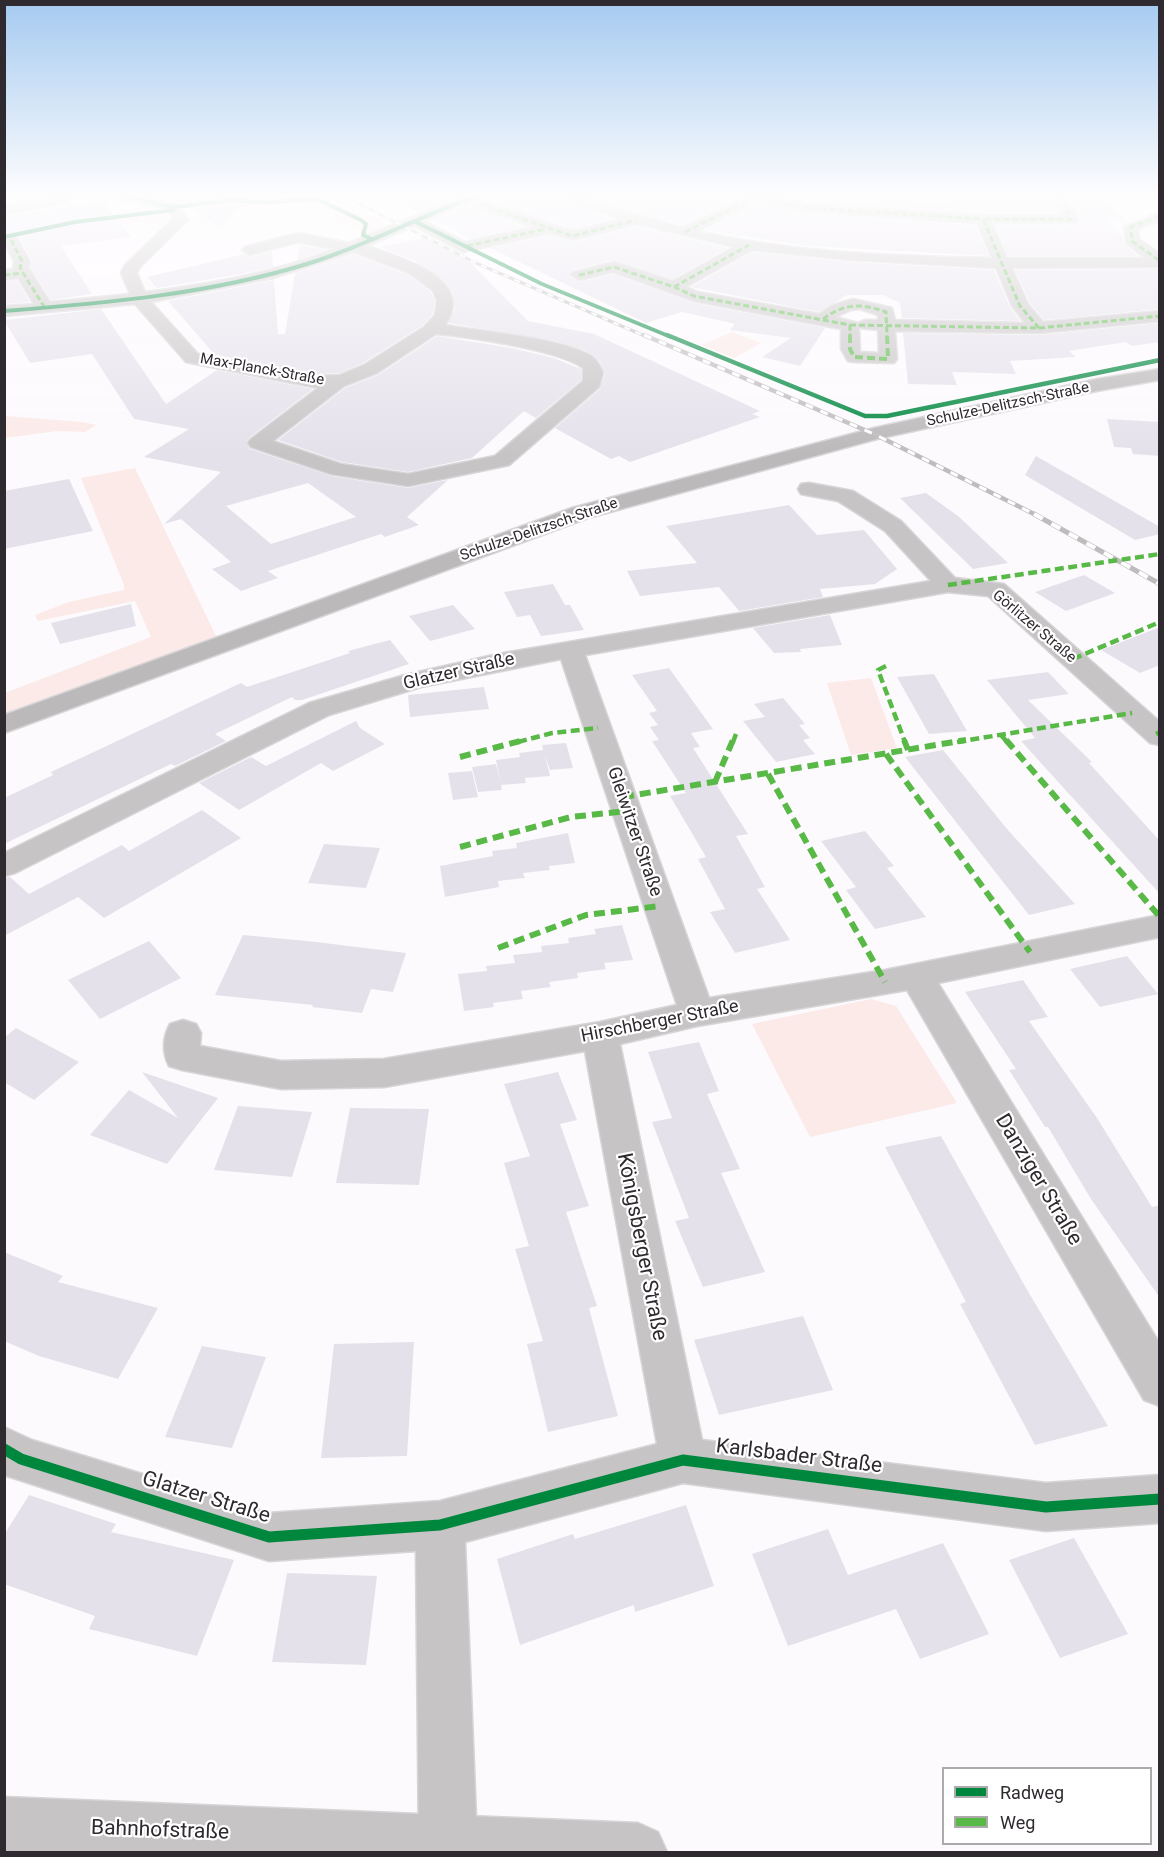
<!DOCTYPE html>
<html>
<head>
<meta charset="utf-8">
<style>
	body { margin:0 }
	#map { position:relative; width:1164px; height:1857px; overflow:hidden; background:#fdfafd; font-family:Roboto,sans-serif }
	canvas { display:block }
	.frame { position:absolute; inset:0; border:6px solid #2f2a2f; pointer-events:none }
	.legend { position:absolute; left:942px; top:1767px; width:210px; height:78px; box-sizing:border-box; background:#fff; border:2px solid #acaaac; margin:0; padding:8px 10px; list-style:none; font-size:18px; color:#2f2a2f }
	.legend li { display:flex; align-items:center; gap:12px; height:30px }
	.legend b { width:30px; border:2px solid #acaaac }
</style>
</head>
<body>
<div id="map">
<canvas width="1164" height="1857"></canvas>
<div class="frame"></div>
<ul class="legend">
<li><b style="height:8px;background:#00873e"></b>Radweg</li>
<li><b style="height:8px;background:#58b947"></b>Weg</li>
</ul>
</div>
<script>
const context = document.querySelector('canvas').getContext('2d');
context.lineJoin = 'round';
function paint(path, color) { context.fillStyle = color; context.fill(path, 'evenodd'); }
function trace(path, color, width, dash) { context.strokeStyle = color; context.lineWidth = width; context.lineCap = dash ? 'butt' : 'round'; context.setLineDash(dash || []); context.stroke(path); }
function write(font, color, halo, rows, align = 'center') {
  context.font = font + ' Roboto,sans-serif'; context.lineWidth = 4.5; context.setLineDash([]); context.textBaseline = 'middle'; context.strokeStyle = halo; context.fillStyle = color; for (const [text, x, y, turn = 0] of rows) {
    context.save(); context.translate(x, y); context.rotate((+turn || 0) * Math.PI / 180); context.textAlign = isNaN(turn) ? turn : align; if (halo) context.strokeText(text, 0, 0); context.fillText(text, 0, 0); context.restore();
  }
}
paint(new Path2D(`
	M194 195H328L390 226 363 235 317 203 190 209 171 198Z
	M142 205 169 212V219L5 239 4 228 118 213Z
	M732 332 761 343 734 358 701 345Z
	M5 416 83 422 96 425 85 432 57 431 5 438Z
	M135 468 216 636 5 716V693L151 637 135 601 38 621 35 615 69 602 124 590V585L81 478Z
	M871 678 897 748 851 755 827 683Z
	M871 999 896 1006 957 1103 810 1137 752 1024Z`), '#fbeae8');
paint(new Path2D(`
	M173 195H255L219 227Z
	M383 195H460L418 212Z
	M488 195H553L613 219 573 229 484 199Z
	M583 195H732L736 199 682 226Z
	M778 195 949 203 947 195 1050 196 1058 213H983L811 202Z
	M1069 196H1102L1126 221 1107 220 1123 236 1126 246 1138 256H1008L995 225 1076 224 1080 218Z
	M103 201 131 237 61 246 92 294 51 300 30 267 32 260 18 236H4V216Z
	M473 204 474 209 525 227 470 239 455 231 461 230 433 220Z
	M757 204 811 214 975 225 989 256 807 246 705 230Z
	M637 226 728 248 673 279 613 260 572 270 570 277 580 282 613 274 694 303 825 328 800 366 762 357 791 338 730 330 735 324 682 312 646 323 490 248 549 235 573 242Z
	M429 237 462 254 528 321 594 334 760 411 752 414 760 417 630 462 619 456 611 459 555 428 600 389 605 374 600 362 587 351 555 341 448 323 455 309 453 293 444 281 415 261 379 247Z
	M300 245 326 250 297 260Z
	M272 251 273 267 241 274 157 288 147 277 244 254 251 257Z
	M752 252 852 262 994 270 1010 307 1020 321 902 318 900 303 883 295H847L819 312 691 287Z
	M354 254 408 275 431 292 435 301 433 314 423 325 363 363 340 373 317 374 215 355 168 301 274 280 278 334H285L295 273Z
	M1159 269 1160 309 1044 320 1030 303 1015 270Z
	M17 280 30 302 4 304V282Z
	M101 309 166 404 217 370 313 389 250 437 246 443 250 449 331 476 408 488 448 480 407 517 419 525 385 537 381 534 268 571 278 578 241 591 212 569 231 562 181 519 164 524 221 472 144 457 189 429 134 419 92 354 30 363 4 320ZM308 483 356 517 271 544 226 506Z
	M1160 323V342L1132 346 1126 342 1069 351 1076 357 1010 361 1016 374 952 372 957 385 908 384 903 333 1039 335Z
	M437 336 512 348 554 358 581 369V380L536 418 524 411 472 458 408 472 342 462 278 440 345 388 378 375Z
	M1107 419 1160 422V456L1133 454 1131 448 1114 447Z
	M1036 456 1160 527V534L1135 540 1025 475Z
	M69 479 93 531 4 549V491Z
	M926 493 958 516 1008 563 973 569 900 498Z
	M789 505 817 535 864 530 897 569 875 584 820 589 823 597 739 611 719 587 640 596 627 571 697 563 666 526Z
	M1084 575 1115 593 1066 611 1035 592Z
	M553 584 565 605H570L584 630 541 636 530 615 517 617 504 592Z
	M131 604 136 626 60 644 51 623Z
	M453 605 475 629 430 641 409 616Z
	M830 615 842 645 800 649 801 652 774 653 753 628Z
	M1160 627V665L1140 673 1101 650Z
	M390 640 409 664 302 700H295L292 697 215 734 226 741 175 766 171 764 4 844V798L53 775 51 772 241 683 247 687 350 653 348 651Z
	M669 668 713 729 691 733 700 747 693 748 748 834 736 836 765 887 757 889 790 940 735 953 710 912 725 909 698 859 706 857 670 796 686 793 652 741 659 740 650 727 658 725 649 713 657 711 632 675Z
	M1048 672 1069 694 1028 700 1092 762 1089 763 1160 841V894L1021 741 1035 738 987 680Z
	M934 674 967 731 929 734 897 677Z
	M484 687 489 709 410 717 408 695Z
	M783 698 805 724 799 725 810 738 803 740 815 754 776 762 743 721 765 717 754 704Z
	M356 721 360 728 385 744 333 771 321 763 239 810 199 783 251 757 266 766Z
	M566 743 573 768 550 770 545 755 550 776 525 778 526 783 501 785 502 790 478 792 472 767 496 764 501 784 496 760 520 757 519 753 543 750 542 745Z
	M943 750 1007 829 1075 904 1029 915 905 757Z
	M472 771 478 797 453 800 448 773Z
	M202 810 241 838 104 918 78 897 4 936V878L10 877 29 894 122 845 129 851Z
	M865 831 894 866 887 868 926 917 875 929 846 890 856 887 821 841Z
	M568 833 575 863 549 866 550 870 523 873 525 878 498 881 499 887 445 897 440 866 493 856 492 851 517 848 516 843Z
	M324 844 380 848 366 888 308 883Z
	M622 925 633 960 604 963 606 969 577 973 578 978 549 982 551 987 521 991 523 999 493 1003 494 1007 464 1011 458 974 487 971 486 966 515 963 513 955 542 952 541 946 569 943 568 938 596 934 594 929Z
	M243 935 316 942 406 953 393 992 371 989 362 1013 312 1007 313 1005 215 995Z
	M149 941 181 978 100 1019 68 980Z
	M1127 956 1158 994 1100 1007 1070 969Z
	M1023 980 1048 1017 1029 1021 1097 1118 1152 1207 1160 1205V1298L1091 1199 1048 1127H1045L1009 1070 1016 1069 965 992Z
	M16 1028 79 1062 34 1100 4 1082V1038Z
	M699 1042 719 1091 707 1094 740 1169 721 1173 765 1272 703 1287 675 1221 689 1218 652 1122 672 1118 648 1052Z
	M142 1072 218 1098 167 1164 90 1135 129 1090 178 1118Z
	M558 1072 577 1120 560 1124 589 1206 566 1212 597 1306 589 1308 618 1416 548 1432 527 1344 543 1341 515 1249 529 1246 504 1163 530 1156 504 1084Z
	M238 1106 312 1112 292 1177 214 1170Z
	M350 1108 429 1109 419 1185 336 1183Z
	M941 1136 1026 1288 1108 1426 1035 1445 960 1304 966 1302 885 1147Z
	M4 1252 63 1276 58 1282 158 1308 118 1379 39 1356 4 1341Z
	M803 1316 833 1390 719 1415 694 1340Z
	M414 1342 407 1456 321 1458 334 1344Z
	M202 1346 266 1357 232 1448 165 1437Z
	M29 1495 116 1524 111 1532 234 1560 197 1656 89 1629 95 1616 4 1584V1535Z
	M686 1505 714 1586 635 1612 634 1605 520 1645 497 1559 573 1534 575 1539Z
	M828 1529 848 1575 943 1543 989 1634 920 1659 896 1609 788 1646 752 1554Z
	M1074 1538 1128 1634 1060 1658 1009 1560Z
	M287 1573 377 1576 366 1665 272 1662Z`), '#e5e1eb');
const minor = new Path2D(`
	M59 195H76L65 203 4 214V206Z
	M113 195H139L179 204 188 220 140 267 137 273 145 292C209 284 274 273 334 249L298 242 250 255 242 250 245 247 298 233 349 243 466 195H486L476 201H485L573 231 621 219 555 195H575L682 228 741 199 734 195H767L811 204 983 215H1062L1052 195H1066L1078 219 1076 222 992 223 1007 258H1145L1127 244 1124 227 1160 212V221L1138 229 1139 239 1160 254V267L1012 268 1028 304 1043 322 1160 311V321L1039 333 895 331 897 359 894 363 854 362 848 361 841 349V329L694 301 613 272 579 280 571 275 573 272 614 262 673 281 734 247 637 224 572 240 549 233 463 252 414 226 367 246C398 256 478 279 445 325 485 332 551 337 586 353 595 357 600 364 603 373L599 387 509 465 408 486 331 474 251 447 248 443 251 439 318 388 186 362 135 304 4 316V306L34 304 18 278 4 280V270L13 269 14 261 4 242 6 237 11 236 16 237 30 261 28 267 50 302 130 294 121 273 125 265 173 219 169 210 115 198ZM475 201V207L533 227 465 242 424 221ZM757 202 811 212 977 223 992 258C895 256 793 253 698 231ZM752 250 852 260 996 268 1012 306 1025 323 895 320 892 308 853 299 833 305 819 314 698 292 686 287ZM354 252 409 273 433 291 437 301 435 315 424 327 364 365 340 375 317 376 198 354 151 302 273 278ZM860 309 878 315V320H865L858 323 836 317 851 310ZM859 328 878 330 879 353 860 352ZM436 334C468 337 559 350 583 368V381L495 456 408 474 341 464 273 441 344 386 377 373Z
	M809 483 853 491 901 521 955 578 1004 584 1160 722V745L1150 743 988 596 948 592 585 655 709 998 885 970 1160 915V937L938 983 1160 1344V1406L1144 1400 907 990 697 1026 620 1044 702 1440 1046 1483 1160 1475V1523L1046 1531 683 1483 465 1542 477 1843 473 1852H423L419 1843 416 1551 269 1561 4 1475V1427L32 1440 269 1513 440 1501 657 1444 585 1051 384 1087 281 1089 182 1070 169 1066C162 1052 163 1037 170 1024L183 1020 196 1024 201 1033 200 1046 281 1061 384 1059 600 1022 677 1005 561 659 421 687 329 715 15 873 4 876V853L309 703 405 675 498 654 931 581 885 531 838 501 801 494 798 489 801 484Z`);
const tertiary = new Path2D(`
	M4 1797 638 1823 658 1832 667 1852H4Z`);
const secondary = new Path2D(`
	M1160 369V380L1097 391 877 439 588 518 4 733V715L572 508 874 428 1097 379Z`);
trace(minor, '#d7d5d7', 3);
trace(tertiary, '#d7d5d7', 3);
trace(secondary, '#d7d5d7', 3);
paint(minor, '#c7c4c5');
paint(tertiary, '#c7c4c5');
paint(secondary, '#bcb9ba');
const railFar2 = new Path2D(`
	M342 195 476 263 647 337`);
const railFar1 = new Path2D(`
	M644 335 874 434 1036 515`);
const rail = new Path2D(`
	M1034 514 1160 584`);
trace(railFar2, '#bebcbd', 3);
trace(railFar1, '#bebcbd', 4.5);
trace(rail, '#bebcbd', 5);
trace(railFar2, '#fff', 2, [6]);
trace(railFar1, '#fff', 3, [8]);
trace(rail, '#fff', 4, [10]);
trace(new Path2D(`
	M741 195 811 208 983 219
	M1147 195 1160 200
	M480 204 572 236 636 220
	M1160 216 1131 227 1132 241 1160 261
	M685 232 755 197
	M11 240 22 261 20 267 23 273
	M467 246 546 229
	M4 275 23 273 45 308
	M579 275 614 267 674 287 749 245
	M674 287 694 296 850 325V337
	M823 319C845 303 861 303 886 312L887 337
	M850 325 1039 328 1160 316
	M1039 328 1020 306 983 219H1071L1065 202 1059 195`), '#58b947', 3, [6, 3]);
trace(new Path2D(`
	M850 335V349L854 357 888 359 887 335`), '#58b947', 4, [8, 4]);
trace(new Path2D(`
	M948 585 1160 554
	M1073 659 1160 622
	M886 666 878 670 905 742
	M1156 734 1160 732
	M1001 735 1007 742
	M518 742 552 733 598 728
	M733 742 736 734
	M957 742 1132 713`), '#58b947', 4.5, [9, 4.5]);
trace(new Path2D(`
	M904 740 908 750
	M1006 740 1160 917
	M886 754 1030 952
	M460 757 524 740
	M768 774 885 982
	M715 782 733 740
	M623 797 966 740
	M460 847 571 817 627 811
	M498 948 586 915 660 906`), '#58b947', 6, [11, 6]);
trace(new Path2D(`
	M120 195 174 207 229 200 265 202 317 199 361 220 366 224 363 235 371 239
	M414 221 542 284 671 337
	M4 237 75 222 173 210
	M4 311C107 303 211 294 310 263 368 245 422 215 479 195`), '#00873e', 4);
trace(new Path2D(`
	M667 335 865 416H887L1160 360`), '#00873e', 4.5);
trace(new Path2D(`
	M4 1449 21 1459 269 1537 440 1525 683 1460 1046 1507 1160 1499`), '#00873e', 11);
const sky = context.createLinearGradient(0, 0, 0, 455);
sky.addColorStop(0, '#a5caf0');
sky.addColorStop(0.43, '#fefdfe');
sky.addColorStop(1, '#fefdfe00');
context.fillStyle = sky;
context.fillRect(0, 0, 1164, 455);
write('15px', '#2f2a2f', '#fff', [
	["Max-Planck-Straße",262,370,10],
	["Schulze-Delitzsch-Straße",1008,405,-12],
	["Schulze-Delitzsch-Straße",539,530,-19],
	["Görlitzer Straße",1034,627,40]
]);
write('18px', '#2f2a2f', '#fff', [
	["Glatzer Straße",459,672,-13],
	["Gleiwitzer Straße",634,832,71],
	["Hirschberger Straße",660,1022,-11]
]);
write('21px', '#2f2a2f', '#fff', [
	["Danziger Straße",1038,1180,59],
	["Königsberger Straße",641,1247,79],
	["Karlsbader Straße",799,1457,7],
	["Glatzer Straße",206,1498,17],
	["Bahnhofstraße",160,1831,2]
]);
</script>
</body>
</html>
